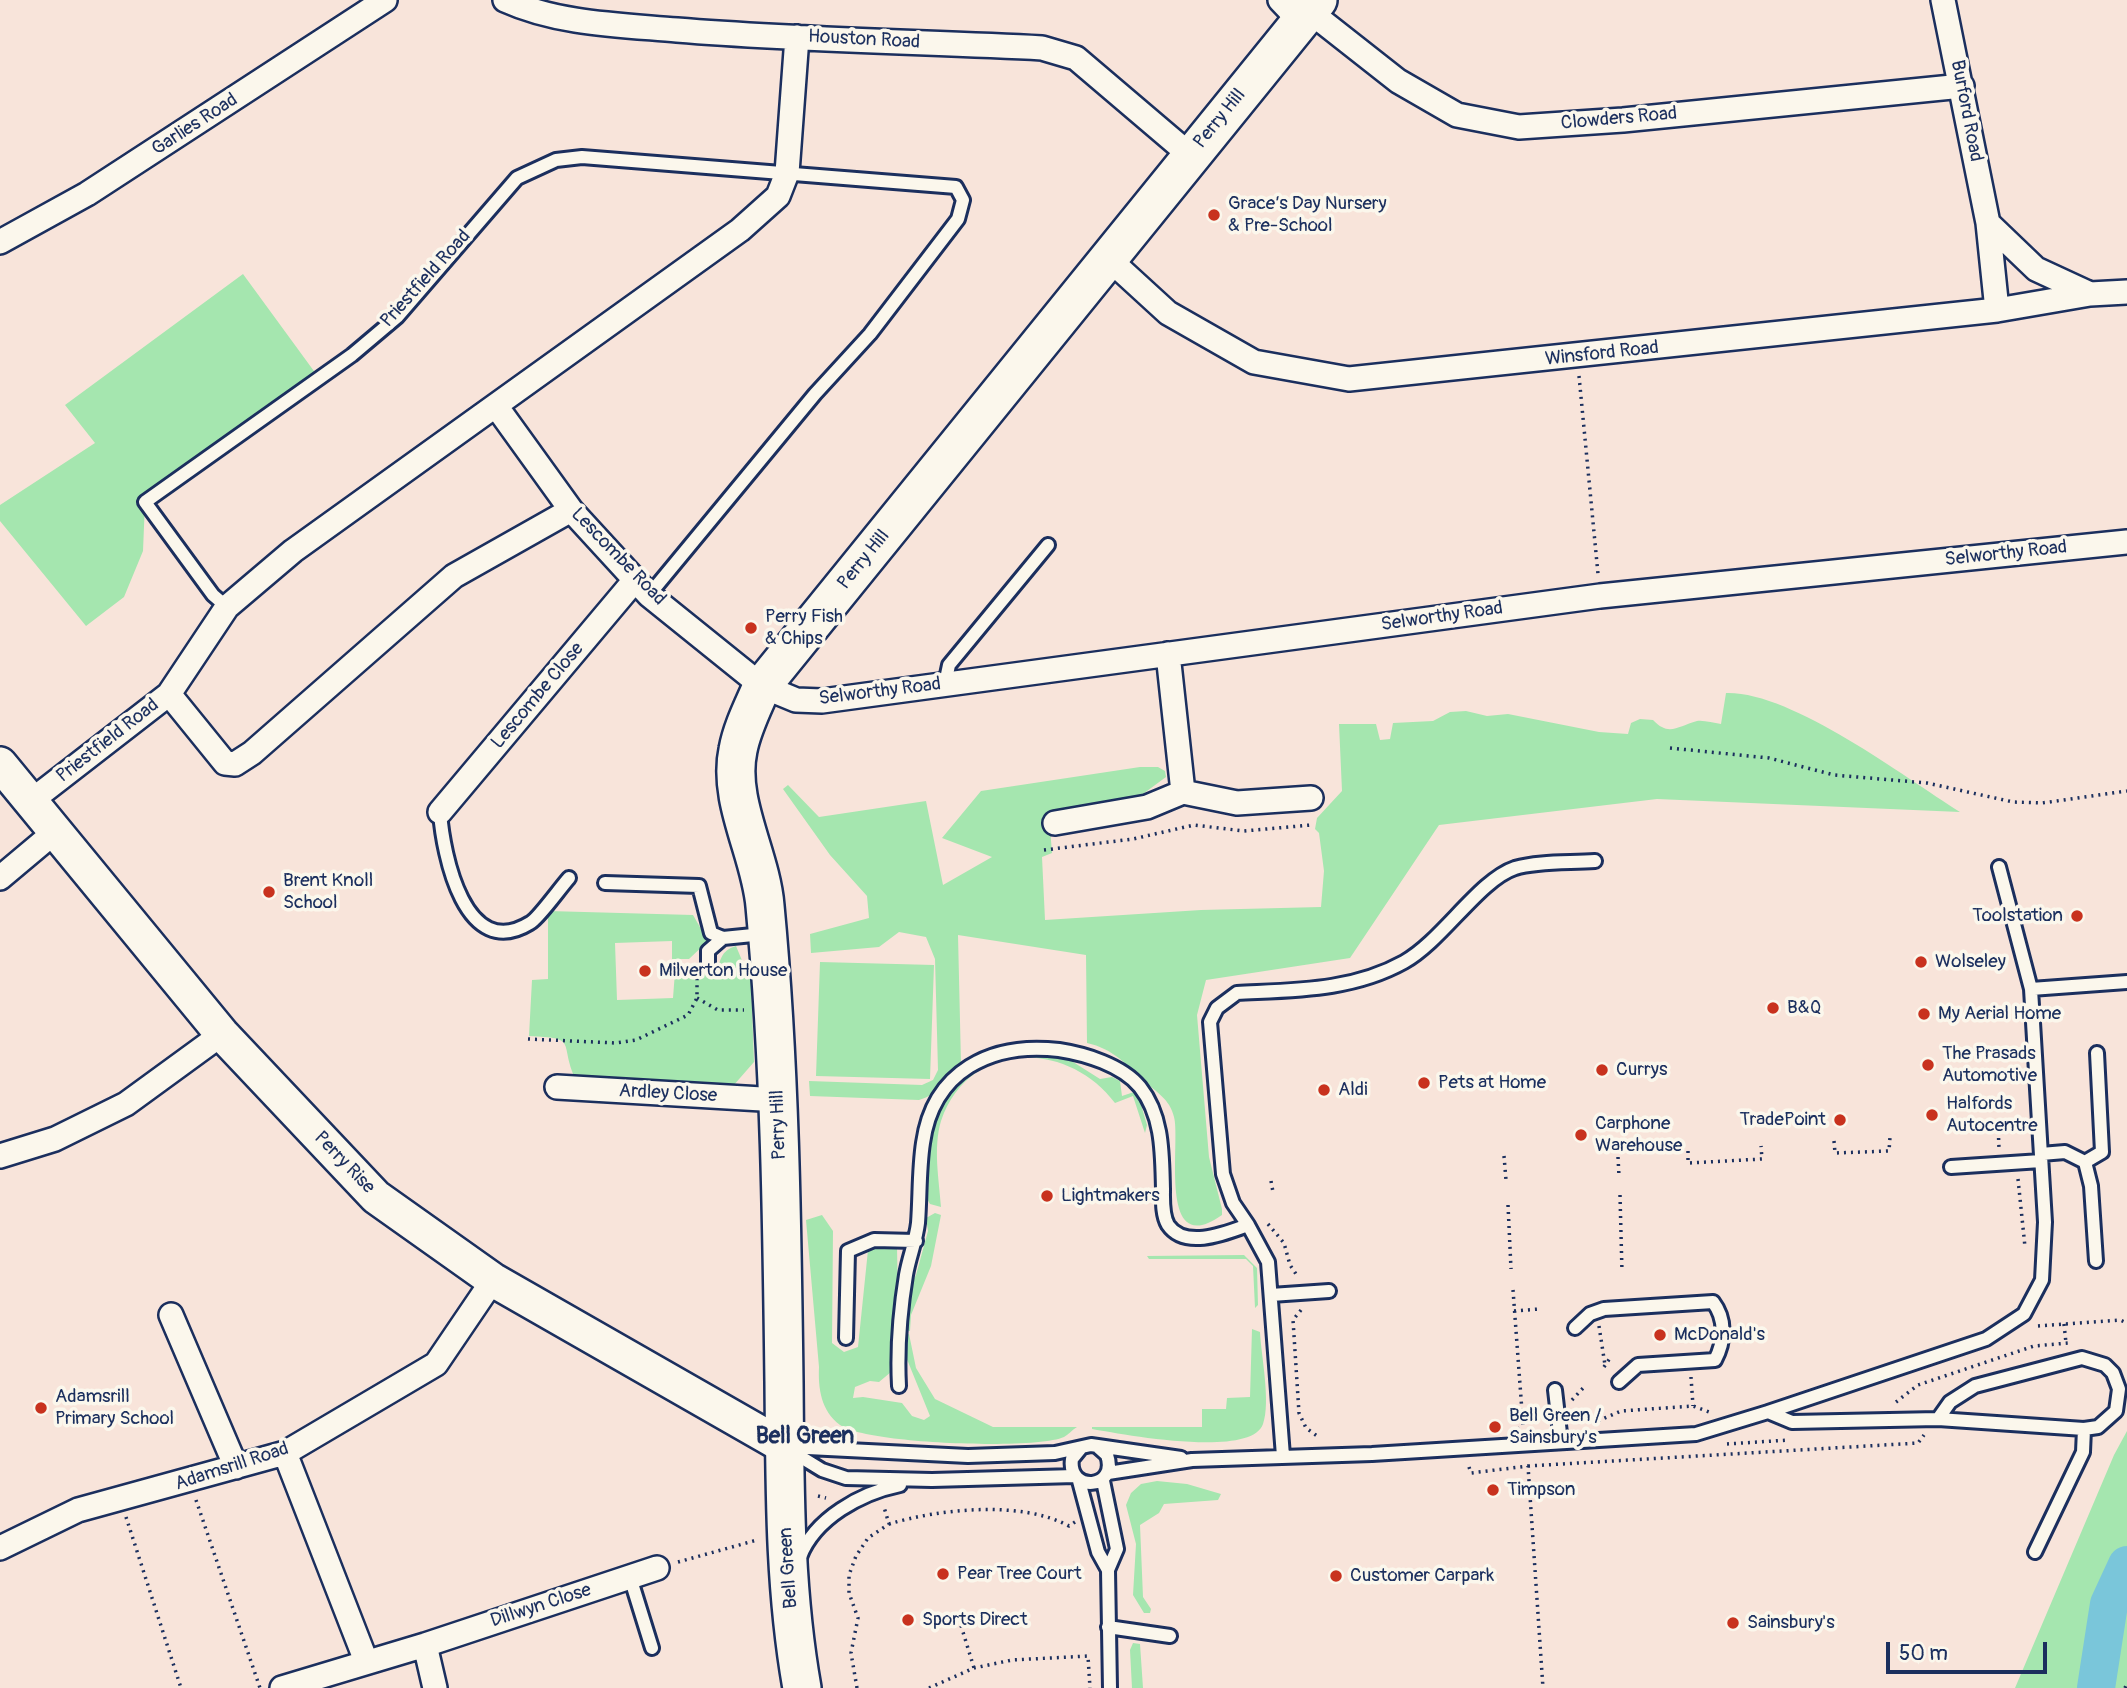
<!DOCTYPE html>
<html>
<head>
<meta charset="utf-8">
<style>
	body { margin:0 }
	#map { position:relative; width:2127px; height:1688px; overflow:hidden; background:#f8e4da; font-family:Pangolin,sans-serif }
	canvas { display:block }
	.scale { position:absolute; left:1886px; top:1642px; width:161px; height:32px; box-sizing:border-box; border:4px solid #1b2f5e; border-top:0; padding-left:9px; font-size:21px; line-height:24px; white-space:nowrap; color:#1b2f5e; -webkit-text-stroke:5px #fbf7ec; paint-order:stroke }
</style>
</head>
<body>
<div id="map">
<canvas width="2127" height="1688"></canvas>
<div class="scale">50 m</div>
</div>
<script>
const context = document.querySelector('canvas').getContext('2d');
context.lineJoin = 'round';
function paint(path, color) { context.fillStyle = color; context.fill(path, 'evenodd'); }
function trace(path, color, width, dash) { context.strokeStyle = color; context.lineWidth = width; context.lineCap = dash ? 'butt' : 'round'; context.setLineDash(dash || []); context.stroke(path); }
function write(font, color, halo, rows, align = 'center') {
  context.font = font + ' Pangolin,sans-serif'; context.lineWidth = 7; context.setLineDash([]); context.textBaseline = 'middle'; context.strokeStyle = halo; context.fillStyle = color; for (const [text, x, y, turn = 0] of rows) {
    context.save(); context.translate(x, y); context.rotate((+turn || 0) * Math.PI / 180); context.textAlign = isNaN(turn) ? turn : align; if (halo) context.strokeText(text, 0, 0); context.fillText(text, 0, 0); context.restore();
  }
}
paint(new Path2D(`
	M243 274 319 378 145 502 143 551 124 597 86 626 0 521V505L95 443 65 405Z
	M1726 693C1791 691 1903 776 1960 812L1657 799 1439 825 1350 958 1206 980 1197 1015 1209 1157 1222 1209V1215C1157 1261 1181 1143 1174 1117 1170 1099 1156 1092 1144 1081 1125 1063 1113 1049 1087 1043L1086 955 958 935 961 1064C949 1080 939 1094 919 1100L810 1096 809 1081 922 1085 933 1080 938 1070 935 959 926 937 899 932 879 947 811 953 810 934 869 918 867 896 830 855 783 789 788 785 819 817 926 801 943 885 992 857 942 838 981 791 1140 767H1158L1165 771 1166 777 1132 802 1049 815 1052 853 1042 857 1045 920 1201 910 1321 907 1324 871 1319 833 1315 829 1317 818 1342 791 1339 724H1376L1380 740 1390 739 1393 723 1433 721 1450 712 1466 711 1487 716 1508 714 1599 732 1628 734 1631 723 1640 719 1653 720C1669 737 1678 726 1697 721 1704 720 1713 723 1721 724Z
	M548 911 693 915 708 941 689 959H672V941L615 943 617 1000 673 998 675 972 716 974C721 960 720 951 736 946L751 982 754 1062 733 1086 575 1078C559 1042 579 1038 529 1036L532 980 548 979Z
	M820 962 934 965 930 1079 816 1076Z
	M1053 1054 1070 1060 1100 1079 1112 1077 1120 1081 1122 1096 1137 1091 1147 1125 1145 1133 1133 1096 1115 1103C1067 1039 968 1040 941 1121 933 1148 939 1179 941 1207L930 1204C910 1168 938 1088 974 1067 999 1053 1025 1055 1053 1054Z
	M935 1213 941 1215 931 1266 911 1315 910 1331 905 1330 909 1288 916 1275 928 1231 926 1218Z
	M822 1215 833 1231 832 1343 844 1352 858 1347 868 1250 885 1241 897 1246 898 1305 891 1372 879 1382 870 1381 855 1387 853 1398 863 1397 902 1403 912 1416 924 1420 930 1416 902 1347 903 1336 909 1334 916 1368 935 1399 993 1427H1077C1072 1430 1068 1435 1064 1437 1035 1450 866 1444 840 1425 821 1411 818 1388 819 1367L806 1220Z
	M1244 1255 1257 1268 1258 1305 1255 1308 1253 1266 1246 1259H1149L1147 1256Z
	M1252 1329 1260 1332C1261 1355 1271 1402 1263 1424 1251 1459 1121 1434 1092 1429V1427H1202V1409H1226L1227 1398 1250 1397Z
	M2127 1431V1688H2015L2114 1455Z
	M1157 1481 1187 1484 1221 1494 1218 1500 1164 1504 1159 1513 1140 1525 1143 1597 1151 1609 1150 1613H1144L1133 1595 1136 1544 1126 1505 1131 1493 1141 1484Z
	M1133 1643 1140 1644 1143 1688H1132L1130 1650Z`), '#a5e6af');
trace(new Path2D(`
	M2096 1688 2109 1604 2127 1565`), '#7ac6da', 38);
const lane = new Path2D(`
	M227 607 213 595 145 502 352 355 397 317 517 178 556 160 582 157 956 187 963 200 958 219 870 334 815 394 649 595
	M945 684 949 665 1048 545
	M440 812C443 855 465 963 530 923 538 919 560 888 569 878
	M605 883 699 886 711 933 723 938 763 934
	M708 964V951L723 938
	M2031 989 2127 982
	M2041 1154 2065 1152 2085 1162 2091 1186 2096 1261
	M2085 1162 2102 1152 2097 1053
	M1951 1167 2041 1161
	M1248 1225 1233 1203 1223 1174 1210 1022 1217 1008 1237 993C1294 990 1352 991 1404 962 1442 941 1479 880 1515 868 1539 861 1570 863 1595 861
	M1271 1295 1329 1291
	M1575 1328 1590 1314 1604 1309 1713 1302C1726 1319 1725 1341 1715 1360L1638 1365 1619 1382
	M846 1338 848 1251 874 1240 916 1241
	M899 1386C897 1348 900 1312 906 1275 909 1257 916 1241 918 1223 920 1197 919 1169 923 1143 933 1071 991 1042 1059 1050 1085 1054 1122 1065 1140 1087 1163 1116 1162 1154 1163 1189 1163 1200 1162 1215 1168 1225 1185 1250 1226 1233 1248 1225L1268 1262 1283 1456
	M1555 1390 1561 1442
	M1768 1412 1986 1339 2024 1314 2042 1280 2045 1222 2031 989 1999 867
	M788 1447 968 1456 1055 1453 1091 1445 1181 1458
	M1081 1448 1072 1459C1067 1493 1119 1490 1107 1455L1098 1447
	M791 1451 822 1470 846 1478 932 1480 1075 1476
	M1108 1473 1192 1460 1372 1454 1696 1434 1768 1412 1792 1422 1938 1419 2084 1429 2098 1427 2116 1411 2119 1389 2113 1373 2105 1365 2082 1358 1975 1386 1950 1402 1938 1419
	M1079 1481 1098 1552 1108 1570
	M1103 1481 1117 1549 1108 1570 1110 1688
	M2035 1552 2083 1452 2084 1429
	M800 1557C815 1518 861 1493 900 1485
	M630 1577 652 1648
	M1108 1627 1170 1636`);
const street = new Path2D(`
	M505 0C558 24 619 25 677 30 798 40 921 42 1042 48L1076 58 1190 155
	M1280 0 1300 21
	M1943 0 1988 223 1997 310
	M1309 11 1398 81 1457 115 1519 127 1623 120 1962 86
	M1988 223 2036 269 2090 294
	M0 242 87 194 385 0
	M1109 259 1168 313 1254 362 1349 379 1997 310 2090 294 2127 292
	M496 406 571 510 649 595 762 686 796 700 822 701 1600 596 2127 542
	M1168 654 1183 792
	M169 694 225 763 235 764 252 753 454 576 571 510
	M31 801 169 694 227 607 293 551 740 230 778 196 787 173 797 37
	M440 812 635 580
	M1055 823 1147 807 1183 792 1237 803 1311 798
	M0 878 56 831
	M557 1087 779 1100
	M0 1156 55 1139 126 1104 222 1034
	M171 1315 236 1467
	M285 1453 366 1661
	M0 1548 78 1510 285 1453 436 1364 493 1280
	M425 1645 435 1688
	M282 1688 425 1645 657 1568`);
const secondary = new Path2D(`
	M0 764 222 1034 376 1197 493 1280 785 1447`);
const primary = new Path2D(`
	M802 1688C784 1587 785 1484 784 1382 782 1223 780 1064 765 906 761 855 727 801 738 750 742 728 753 707 762 686L1318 0`);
trace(lane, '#1b2f5e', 18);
trace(street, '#1b2f5e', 28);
trace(secondary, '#1b2f5e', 38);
trace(primary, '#1b2f5e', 42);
trace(new Path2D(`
	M1579 376 1598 574
	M1670 748 1769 758 1834 775 1927 783 2013 802 2042 803 2127 791
	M1044 850 1133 839 1194 825 1244 831 1311 825
	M671 966 692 967
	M697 998 718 1010H744
	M528 1039 616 1043 636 1040 688 1015 697 998V976
	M1984 1125 1998 1124 1999 1148
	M1834 1141 1835 1153 1889 1151 1890 1137
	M1688 1151V1163L1762 1159 1761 1146
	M1504 1156 1506 1180
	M1618 1157 1619 1176
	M2018 1179 2025 1247
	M1271 1181 1273 1192
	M1620 1195 1622 1272
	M1508 1205 1511 1269
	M1268 1224 1284 1243 1290 1265 1298 1277
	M1513 1290 1523 1425 1519 1428
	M1301 1310 1293 1320 1299 1413 1306 1428 1320 1438
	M1514 1311 1539 1309
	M2064 1324 2066 1343
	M1599 1326 1605 1365
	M2038 1326 2120 1320 2127 1323
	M1604 1367 1610 1358
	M1691 1377 1693 1406
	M1572 1400 1585 1386
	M1896 1402 1918 1385 2034 1346 2068 1343
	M1598 1421 1621 1411 1693 1406 1709 1412
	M1727 1444 1789 1440
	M1528 1466 1918 1443 1924 1435
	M1469 1467 1471 1473 1528 1466 1543 1688
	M818 1496 826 1498
	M196 1500 260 1688
	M126 1517 181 1688
	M889 1524C939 1509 1021 1500 1069 1526L1075 1522
	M678 1562 757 1540
	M959 1619 974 1668
	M857 1688 851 1653 858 1618 849 1593V1575L856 1556 868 1538 889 1524 884 1507
	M929 1688 974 1668 1012 1660 1088 1656 1090 1688
	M2125 1688 2127 1683`), '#1b2f5e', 3.5, [2, 5]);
trace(lane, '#fbf7ec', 12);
trace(street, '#fbf7ec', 23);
trace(secondary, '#fbf7ec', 33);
trace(primary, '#fbf7ec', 37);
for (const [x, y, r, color] of [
	[1214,215,7,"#c8321e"],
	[751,628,7,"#c8321e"],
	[269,892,7,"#c8321e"],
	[2077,916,7,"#c8321e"],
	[1921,962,7,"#c8321e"],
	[645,971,7,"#c8321e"],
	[1773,1008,7,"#c8321e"],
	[1924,1014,7,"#c8321e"],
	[1928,1065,7,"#c8321e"],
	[1602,1070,7,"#c8321e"],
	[1424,1083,7,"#c8321e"],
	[1324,1090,7,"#c8321e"],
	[1932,1115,7,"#c8321e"],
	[1840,1120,7,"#c8321e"],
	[1581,1135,7,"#c8321e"],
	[1047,1196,7,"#c8321e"],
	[1660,1335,7,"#c8321e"],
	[41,1408,7,"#c8321e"],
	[1495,1427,7,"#c8321e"],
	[1493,1490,7,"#c8321e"],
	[943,1574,7,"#c8321e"],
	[1336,1576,7,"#c8321e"],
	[908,1620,7,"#c8321e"],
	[1733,1623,7,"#c8321e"]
]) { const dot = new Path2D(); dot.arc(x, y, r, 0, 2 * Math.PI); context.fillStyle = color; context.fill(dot); trace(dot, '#fbf7ec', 2.5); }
write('19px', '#1b2f5e', '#fbf7ec', [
	["Houston Road",864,40,3],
	["Burford Road",1966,111,79],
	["Perry Hill",1220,119,-51],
	["Clowders Road",1619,119,-5],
	["Garlies Road",195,125,-33],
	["Priestfield Road",426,279,-48],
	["Winsford Road",1602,354,-6],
	["Selworthy Road",2006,554,-6],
	["Lescombe Road",618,557,46],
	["Perry Hill",864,560,-51],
	["Selworthy Road",1442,617,-8],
	["Selworthy Road",880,692,-7],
	["Lescombe Close",538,696,-50],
	["Priestfield Road",108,741,-38],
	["Ardley Close",668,1094,3],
	["Perry Hill",779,1125,-92],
	["Perry Rise",344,1163,46],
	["Adamsrill Road",232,1467,-18],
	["Bell Green",789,1568,-94],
	["Dillwyn Close",541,1606,-18]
]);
write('19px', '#1b2f5e', '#fbf7ec', [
	["Grace’s Day Nursery",1228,204],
	["& Pre-School",1228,226],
	["Perry Fish",765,617],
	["& Chips",765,639],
	["Brent Knoll",283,881],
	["School",283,903],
	["Toolstation",2063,916,"right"],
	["Wolseley",1935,962],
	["Milverton House",659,971],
	["B&Q",1787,1008],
	["My Aerial Home",1938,1014],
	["The Prasads",1942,1054],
	["Automotive",1942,1076],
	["Currys",1616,1070],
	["Pets at Home",1438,1083],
	["Aldi",1338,1090],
	["Halfords",1946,1104],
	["Autocentre",1946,1126],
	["TradePoint",1826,1120,"right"],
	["Carphone",1595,1124],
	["Warehouse",1595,1146],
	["Lightmakers",1061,1196],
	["McDonald's",1674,1335],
	["Adamsrill",55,1397],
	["Primary School",55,1419],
	["Bell Green /",1509,1416],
	["Sainsbury's",1509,1438],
	["Timpson",1507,1490],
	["Pear Tree Court",957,1574],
	["Customer Carpark",1350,1576],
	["Sports Direct",922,1620],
	["Sainsbury's",1747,1623]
], 'left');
write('bold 23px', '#1b2f5e', '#fbf7ec', [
	["Bell Green",805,1437]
]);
</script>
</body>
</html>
